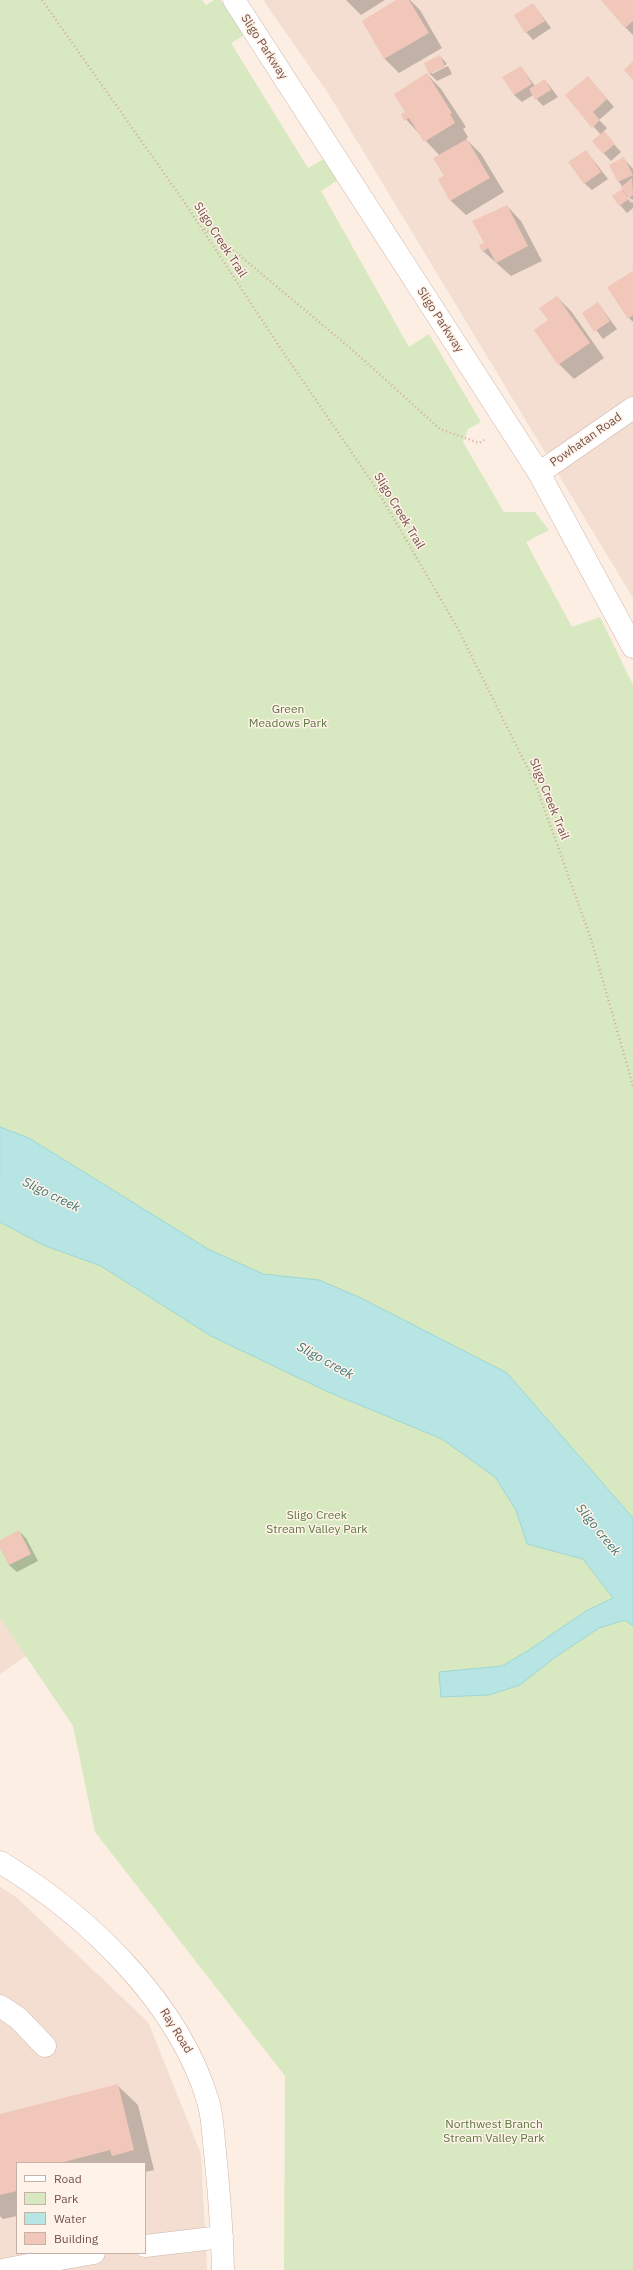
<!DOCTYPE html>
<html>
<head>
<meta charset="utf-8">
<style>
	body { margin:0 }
	#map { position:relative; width:633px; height:2270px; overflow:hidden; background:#fceee2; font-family:"IBM Plex Sans",sans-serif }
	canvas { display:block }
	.legend { position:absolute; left:16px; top:2162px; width:130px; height:92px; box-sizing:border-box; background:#fff2e8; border:1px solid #c7b2a8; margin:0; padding:5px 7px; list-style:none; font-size:12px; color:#735149 }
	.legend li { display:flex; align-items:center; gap:8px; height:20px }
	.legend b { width:20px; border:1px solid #c7b2a8 }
</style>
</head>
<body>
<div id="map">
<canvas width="633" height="2270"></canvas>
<ul class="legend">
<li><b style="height:5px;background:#fff"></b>Road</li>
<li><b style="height:11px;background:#d8e9c1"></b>Park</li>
<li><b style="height:11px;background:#b7e5e4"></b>Water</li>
<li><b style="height:11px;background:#f1c7ba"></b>Building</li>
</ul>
</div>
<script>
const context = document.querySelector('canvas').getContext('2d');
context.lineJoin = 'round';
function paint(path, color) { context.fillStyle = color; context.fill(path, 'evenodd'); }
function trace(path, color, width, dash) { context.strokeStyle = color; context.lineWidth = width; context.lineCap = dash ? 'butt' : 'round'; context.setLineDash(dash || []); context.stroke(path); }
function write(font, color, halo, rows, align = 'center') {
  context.font = font + ' "IBM Plex Sans",sans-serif'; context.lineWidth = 3; context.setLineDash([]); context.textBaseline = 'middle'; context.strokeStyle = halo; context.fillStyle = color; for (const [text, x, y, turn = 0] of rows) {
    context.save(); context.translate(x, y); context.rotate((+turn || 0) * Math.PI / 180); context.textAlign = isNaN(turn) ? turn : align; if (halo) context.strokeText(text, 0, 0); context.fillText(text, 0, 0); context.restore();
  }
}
paint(new Path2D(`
	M263 0H633V598L328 93Z
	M0 1618 26 1656 0 1674Z
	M0 1887 16 1897 148 2022 201 2154 207 2270H0ZM17 2163H145V2253H17Z`), '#f3ded1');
paint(new Path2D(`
	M0 0H202L206 5 214 0H220L248 33 231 43 308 168 324 159 338 180 321 191 409 347 429 334 481 422 468 429 463 442 504 512H535L549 530 526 542 572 627 600 617 633 685V2270H284L285 2076 95 1832 73 1726 0 1618Z`), '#d8e9c1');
const water = new Path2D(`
	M0 1127 29 1138 208 1249 263 1274 319 1280 361 1298 507 1373 633 1518V1626L625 1620 599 1628 554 1658 520 1685 489 1695 441 1697 439 1672 502 1666 529 1650 586 1611 613 1598 583 1559 527 1544 516 1510 495 1477 442 1439 326 1391 211 1336 101 1266 43 1245 0 1222Z`);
paint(water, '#b7e5e4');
trace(water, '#9ed6d6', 1);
paint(new Path2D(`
	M346 0H385L361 15Z
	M398 0H410L420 10 442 48 399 73 385 59 363 22Z
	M602 0H633V35L625 27Z
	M533 4 551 28 533 40 526 32Z
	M440 56 447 64 432 72V74L448 66 452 74 437 81 430 74 425 63Z
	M521 67 535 86 545 80 558 97 543 106 533 95 522 102 514 95Z
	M427 74 441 89 466 127 463 129 468 137 466 139 481 154 504 192 466 215 451 201 439 180 445 176 440 156 402 115 406 112Z
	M595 85 614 107 599 120 607 128 603 132 621 152 611 161 593 142 601 135 566 95Z
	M586 151 608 179 592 190 584 183Z
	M624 159 633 169V200L630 198 633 203V208L627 213 613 197 624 189 619 182ZM627 197H629L632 202 631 203Z
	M507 206 521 221 542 261 511 276 483 251Z
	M633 272V322L629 318Z
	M557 297 571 311 604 358 574 379 559 364 536 330 550 321Z
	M598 303 617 329 603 339 583 313Z
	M19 1531 26 1538 38 1561 17 1572 9 1565 0 1546V1541Z
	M117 2085 138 2105 154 2170 145 2172V2163H17V2216L3 2219 0 2216V2115Z`), '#0003');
paint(new Path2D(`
	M396 0H409L429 33 384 59 362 21Z
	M601 0H633V21L625 28Z
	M533 3 545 21 525 33 514 15Z
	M440 55 445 67 429 74 424 63Z
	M633 61V80L624 70Z
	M521 66 532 84 514 95 502 77Z
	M427 73 452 113 450 114 455 123 424 142 409 118 404 121 401 114 405 112 394 94Z
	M588 76 607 99 593 112 600 120 592 128 565 95Z
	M545 79 551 90 535 100 529 89Z
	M604 131 615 144 603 154 592 141Z
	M467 139 490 178 450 201 438 179 444 176 433 158Z
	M586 150 601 172 584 184 568 162Z
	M624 157 633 175 618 182 609 165Z
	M632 178 633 195 629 198 621 187Z
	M622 189 629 199 619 206 612 196Z
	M507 205 528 246 496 263 488 248 482 252 479 245 484 243 472 221Z
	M633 271V315L628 319 607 287Z
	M557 296 590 343 558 365 534 330 548 320 539 308Z
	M598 302 610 321 594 332 582 313Z
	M19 1530 31 1554 9 1565 0 1548V1540Z
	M118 2084 134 2150 112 2156 110 2150 60 2163H17V2191L0 2195V2114Z`), '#f1c7ba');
const minor = new Path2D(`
	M234 0 539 473 633 647
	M539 473 633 408
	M0 1862C87 1915 178 2001 208 2101 213 2117 213 2136 215 2152 219 2192 222 2230 223 2270
	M0 2006 18 2018 45 2046
	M145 2246 222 2237
	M48 2261 94 2253
	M3 2270 48 2261V2270`);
trace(minor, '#cfb6ac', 23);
trace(new Path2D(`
	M42 0 185 203 279 346 374 485 457 627 535 783 591 939 633 1086
	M204 229 233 250 356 353 440 429 479 443 484 440`), '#d5aa9e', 2.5, [1, 3]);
trace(minor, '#fff', 22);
write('12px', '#735149', '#fff2e8', [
	["Sligo Parkway",264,47,57],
	["Sligo Creek Trail",220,240,57],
	["Sligo Parkway",440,320,57],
	["Powhatan Road",586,440,-35],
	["Sligo Creek Trail",399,511,59],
	["Sligo Creek Trail",549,799,68],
	["Ray Road",176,2031,58]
]);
write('12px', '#5b7842', '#fff2e8', [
	["Green",288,710],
	["Meadows Park",288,724],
	["Sligo Creek",317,1516],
	["Stream Valley Park",317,1530],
	["Northwest Branch",494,2125],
	["Stream Valley Park",494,2139]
]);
write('italic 13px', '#3d7878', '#fff2e8', [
	["Sligo creek",51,1195,26],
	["Sligo creek",325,1361,29],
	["Sligo creek",598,1530,51]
]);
</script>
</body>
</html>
